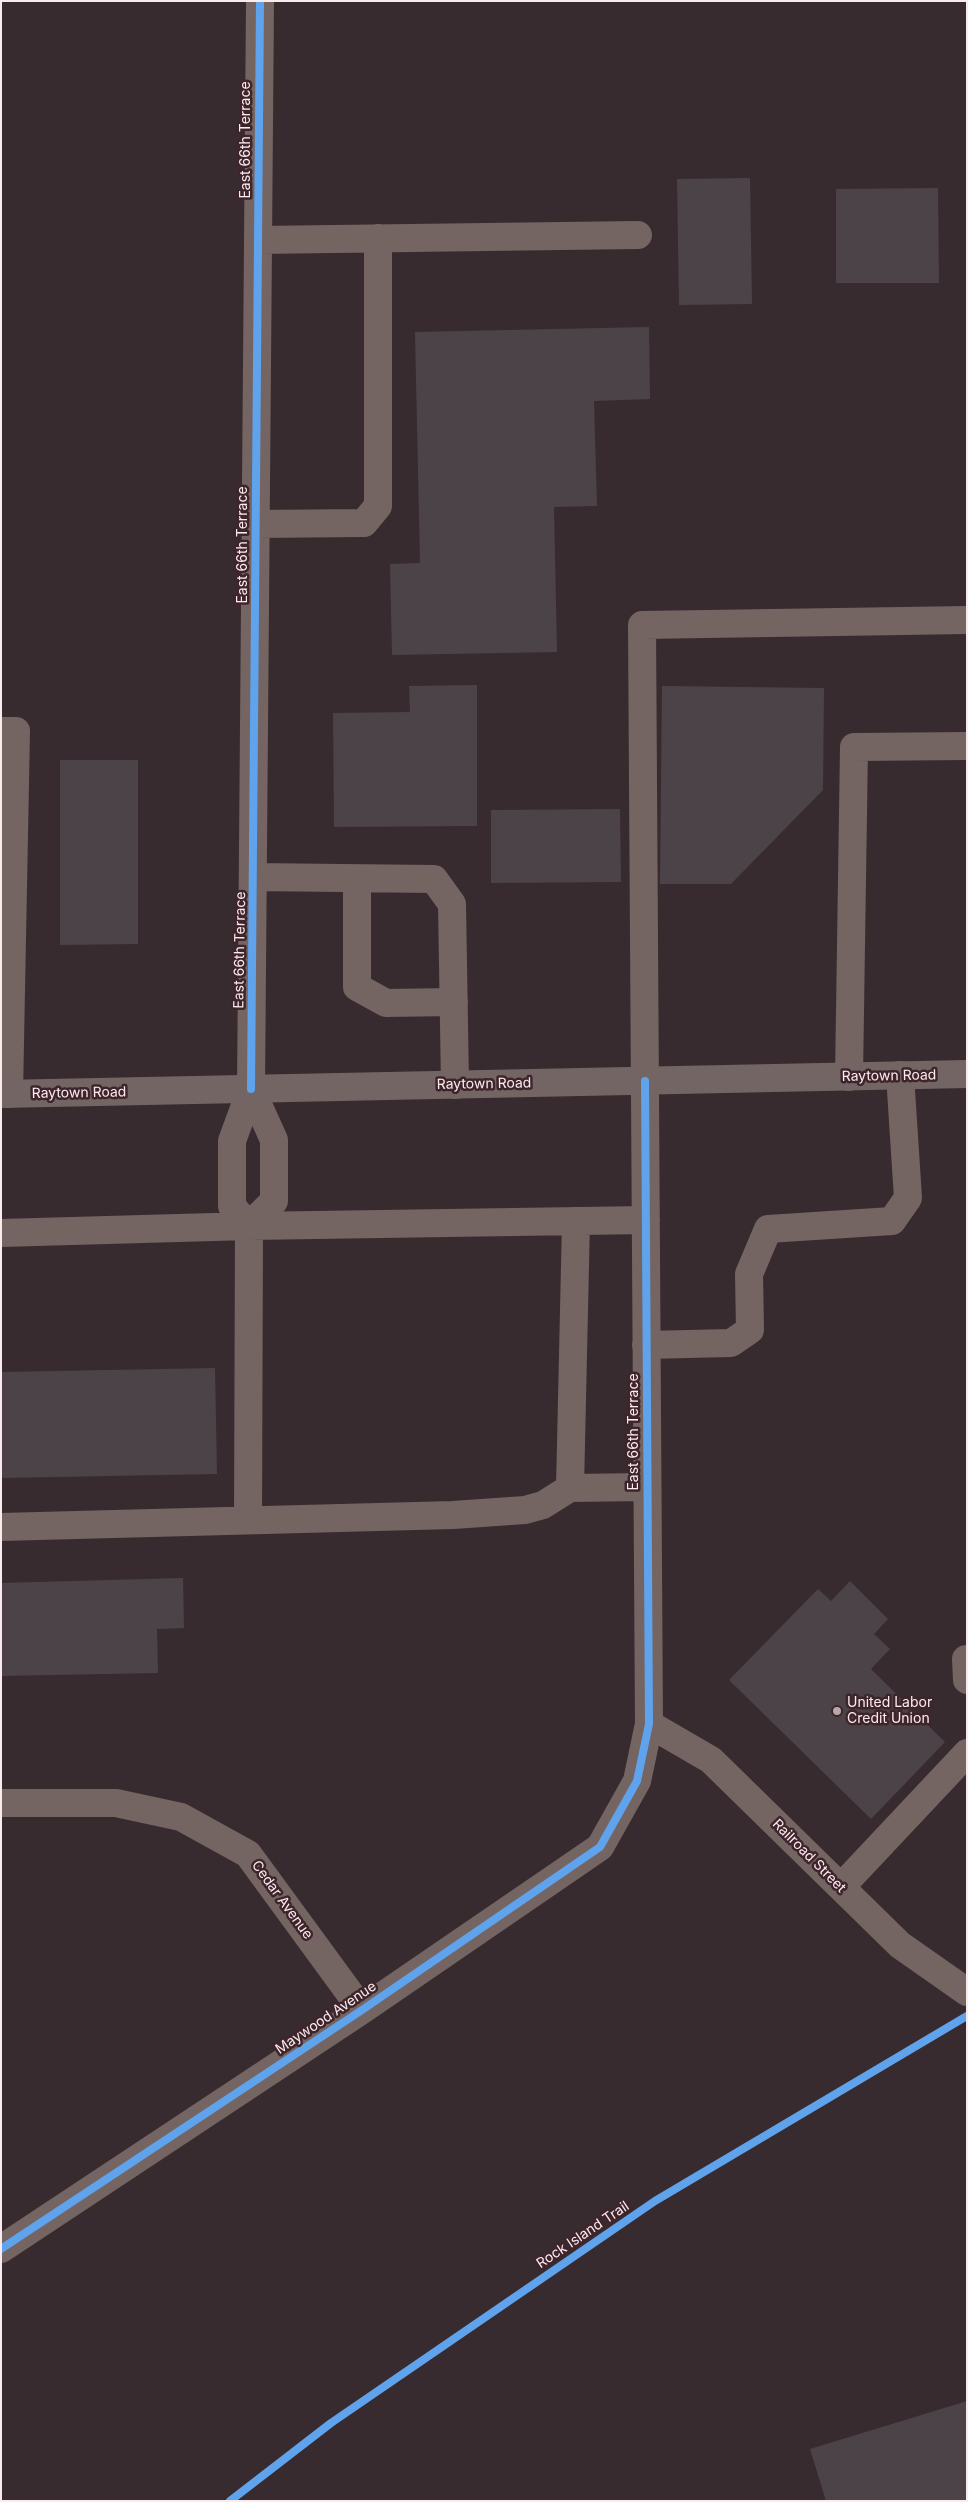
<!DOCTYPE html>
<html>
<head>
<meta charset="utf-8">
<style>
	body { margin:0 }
	#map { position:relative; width:968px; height:2502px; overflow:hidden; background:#382b2f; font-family:Inter,sans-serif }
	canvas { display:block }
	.frame { position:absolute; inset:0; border:2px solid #fbeaee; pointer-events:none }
</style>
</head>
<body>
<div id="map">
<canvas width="968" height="2502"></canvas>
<div class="frame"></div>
</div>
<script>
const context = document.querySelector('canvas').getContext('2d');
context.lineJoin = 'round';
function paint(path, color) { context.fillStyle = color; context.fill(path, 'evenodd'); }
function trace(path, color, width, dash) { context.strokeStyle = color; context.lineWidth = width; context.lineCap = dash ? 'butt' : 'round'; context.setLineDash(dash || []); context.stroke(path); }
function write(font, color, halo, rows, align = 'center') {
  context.font = font + ' Inter,sans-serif'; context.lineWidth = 5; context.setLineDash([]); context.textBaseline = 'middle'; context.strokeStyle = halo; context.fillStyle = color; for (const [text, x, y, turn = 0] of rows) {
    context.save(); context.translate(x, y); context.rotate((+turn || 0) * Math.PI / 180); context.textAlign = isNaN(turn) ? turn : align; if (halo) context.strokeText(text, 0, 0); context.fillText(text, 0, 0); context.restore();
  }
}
paint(new Path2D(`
	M750 178 752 304 679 305 677 179Z
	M938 188 939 283H836V189Z
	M649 327 650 399 594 401 597 506 554 507 557 652 392 655 390 564 420 563 415 332Z
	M477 685V826L334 827 333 713 410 712 409 686Z
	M662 686 824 688 823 790 731 884H660Z
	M60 760H138V944L60 945Z
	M620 809 621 882 491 883V810Z
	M215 1368 217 1474 1 1478V1372Z
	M183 1578 184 1628 157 1629 158 1673 1 1676V1583Z
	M850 1581 888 1619 874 1634 890 1649 871 1669 945 1742 871 1819 729 1680 818 1589 831 1601Z
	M967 2401V2501H826L810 2449Z`), '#4c4348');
trace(new Path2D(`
	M258 240 638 235
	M256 524 364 523 378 506V238
	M1 731H16L9 1094
	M253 877 434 879 452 904 455 1085
	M357 879V987L386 1003 454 1002
	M849 1077 854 747 967 746
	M249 1226 274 1201V1140L251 1089
	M1 1233 249 1226 646 1220
	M646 1345 731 1343 750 1330 749 1274 768 1229 892 1221 908 1198 900 1075
	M570 1488 576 1221
	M248 1520 249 1226 232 1206V1141L251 1089 260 1
	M1 1527 453 1515 525 1510 543 1505 570 1488 647 1487
	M966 1659 967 1680
	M649 1724 711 1760 900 1945 967 1992
	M1 1803H116L181 1817 248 1854 362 2010
	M841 1887 967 1753
	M1 2249 362 2010 600 1847 637 1781 649 1724 642 625 967 620`), '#746563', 28);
trace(new Path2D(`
	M1 1094 967 1074`), '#746565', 28);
trace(new Path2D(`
	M251 1089 260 1
	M1 2249 362 2010 600 1847 637 1781 649 1724 645 1081
	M230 2501 331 2423 655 2201 967 2016`), '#60a3ed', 8);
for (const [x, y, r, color] of [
	[837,1711,5,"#b7a7ab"]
]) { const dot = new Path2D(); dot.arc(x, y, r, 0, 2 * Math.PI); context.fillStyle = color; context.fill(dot); trace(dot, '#3e252c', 2); }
write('14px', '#fbeaee', '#3e252c', [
	["East 66th Terrace",246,140,-90],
	["East 66th Terrace",243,545,-90],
	["East 66th Terrace",240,950,-89],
	["Raytown Road",889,1076,-1],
	["Raytown Road",484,1084,-1],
	["Raytown Road",79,1093,-1],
	["East 66th Terrace",634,1432,-90],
	["Railroad Street",809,1856,45],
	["Cedar Avenue",282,1900,54],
	["Maywood Avenue",326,2018,-34],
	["Rock Island Trail",583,2235,-34]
]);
write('14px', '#fbeaee', '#3e252c', [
	["United Labor",847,1703],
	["Credit Union",847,1719]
], 'left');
</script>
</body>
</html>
